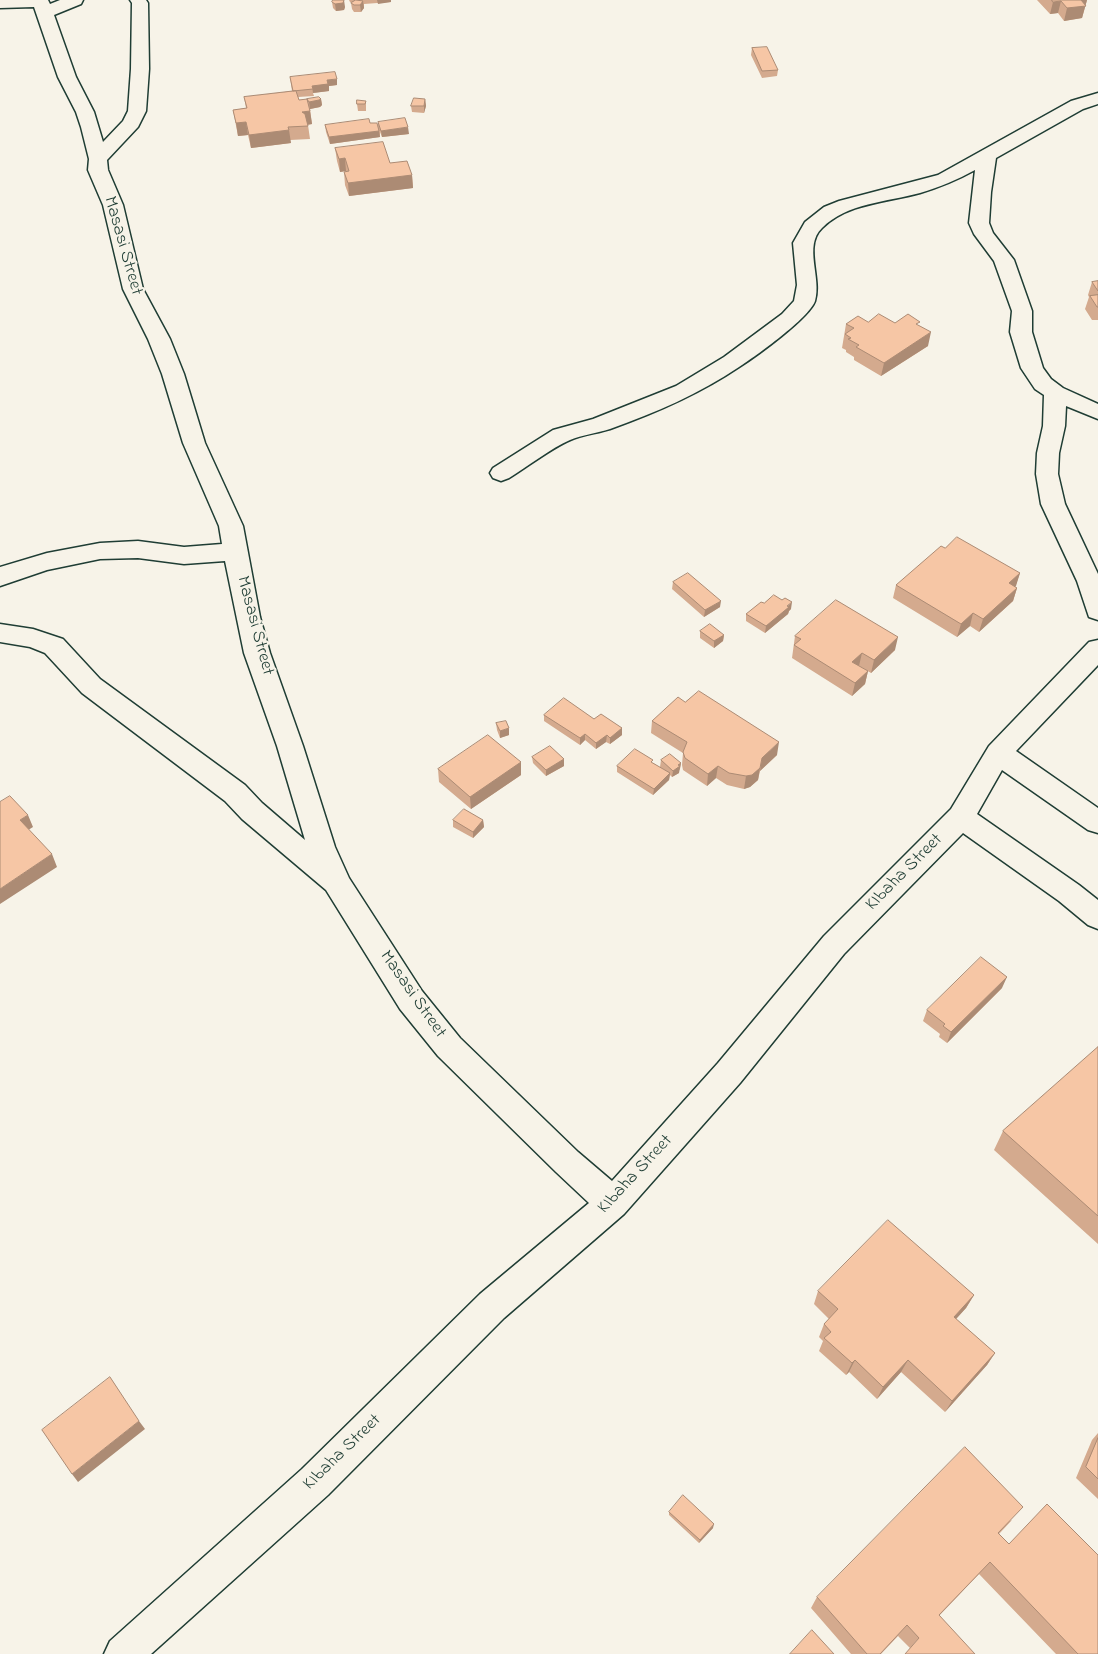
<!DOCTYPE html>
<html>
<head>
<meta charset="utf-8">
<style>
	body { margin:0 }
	canvas { display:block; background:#f7f3e8 }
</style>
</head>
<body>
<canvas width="1098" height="1654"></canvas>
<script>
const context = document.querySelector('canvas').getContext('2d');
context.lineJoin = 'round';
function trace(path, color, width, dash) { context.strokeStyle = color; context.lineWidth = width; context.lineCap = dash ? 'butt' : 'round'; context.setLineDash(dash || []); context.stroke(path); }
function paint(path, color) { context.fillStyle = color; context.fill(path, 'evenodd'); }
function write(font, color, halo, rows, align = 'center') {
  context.font = font + ' "Indie Flower",sans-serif'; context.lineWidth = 4.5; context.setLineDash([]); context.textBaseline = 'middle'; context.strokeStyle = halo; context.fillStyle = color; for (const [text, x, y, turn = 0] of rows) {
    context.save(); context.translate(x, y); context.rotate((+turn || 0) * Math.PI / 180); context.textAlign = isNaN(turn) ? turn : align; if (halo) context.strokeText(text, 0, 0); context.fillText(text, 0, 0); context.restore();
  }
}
const minor = new Path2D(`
	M0 0H48L50 4 60 0H83L81 4 54 15 76 77 94 112 103 142 123 121 128 111 131 69 132 3 130 0H146L148 3 149 69 146 111 138 127 107 160 108 170 123 205 143 289 170 339 184 374 205 443 243 526 260 617 270 653 303 746 335 847 349 878 422 991 460 1038 578 1152 612 1181 718 1063 824 936 951 809 989 746 1089 642 1098 640V665L1016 751 1098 808V833L1088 830 1002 770 977 814 1079 885 1098 900V929L1088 925 1059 901 963 833 844 954 740 1083 624 1214 504 1318 328 1495 151 1654H104L110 1641 302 1469 480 1294 589 1203 556 1172 438 1056 400 1009 326 890 242 819 225 801 82 693 45 653 30 647 0 642V624L33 629 63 639 100 679 245 785 262 803 305 840 277 746 244 653 225 561 184 564 138 558 100 559 47 570 0 586V567L47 553 100 543 138 541 184 547 222 544 219 526 183 443 162 374 148 339 123 289 103 205 88 170 89 159 81 127 76 112 58 77 34 7 0 8Z
	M1098 93V104L1083 109 996 158 991 192 989 223 993 233 1014 260 1032 311V332L1043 368 1051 379 1063 388 1098 404V419L1066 406 1065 426 1059 453 1058 474 1065 504 1098 574V620L1089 617 1077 581 1041 504 1036 474 1037 453 1043 426 1044 395 1035 389 1021 368 1010 332 1012 311 994 261 974 234 969 223 975 170C957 180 940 187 920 193 887 202 847 203 822 228 803 246 822 278 815 301 809 318 756 356 739 367 699 394 655 413 610 429 597 433 582 435 570 440 551 448 527 467 509 478L501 481 493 478 490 473 493 468 553 430 593 419 676 386 724 357 782 314 794 301 797 285 793 243 805 222 824 207 839 201 938 175 1071 101Z`);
trace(minor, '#1f3d34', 3);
paint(minor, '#f7f3e8');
paint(new Path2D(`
	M349 0H391V2L364 4V8L361 12H354L352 9 351 3 352 2H350Z
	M1037 0H1087L1082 18 1064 21 1058 13 1050 14Z
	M332 2 345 7 344 10 336 11 333 8Z
	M752 48 778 70 777 76 762 78 751 55Z
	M290 77 337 85 329 86V91L313 93 314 96 298 97 299 100 321 99 322 105 320 107 310 109 312 124 308 125 310 139 290 140 291 143 251 148 248 135 238 136 233 110 246 108 244 97 292 91Z
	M425 99 426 106 424 113 412 112 411 106Z
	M366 101V111H358L357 104Z
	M378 122 409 134 382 137 380 132V137L330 144 326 132 325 125 370 123 378 126Z
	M335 148 390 163 412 175 413 188 349 196 345 185 344 172 346 171 340 172 337 161Z
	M1098 281V320H1092L1085 309 1089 297 1088 295 1092 282Z
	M868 322 895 323 920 326 928 346 881 376 854 360V357L846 352V350L842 348 846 324Z
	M1020 573 1015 587 1017 588 1013 601 979 632 970 626 957 637 893 598 896 585Z
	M673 582 720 607 704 617 672 589Z
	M791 609 789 611 788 614 765 633 746 621V614Z
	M700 631 724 635 723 641 714 648 700 638Z
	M795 636 895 650 871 673 859 666 868 671 865 684 852 696 792 658Z
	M685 702 777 755 760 771 758 780 750 787 744 789 727 785 716 778 707 786 683 770 682 765 683 753 651 733 652 721Z
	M544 715 594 719 622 728V735L610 744 606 742 596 749 585 740 580 745 544 721Z
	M496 723 509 735 500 738 497 730Z
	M532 757 564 759V766L546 776 533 763Z
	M661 760 681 763 680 769 679 770V773L672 777 670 775 669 780 653 795 617 772V766L653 763 664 770 660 767Z
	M521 762V775L471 809 439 782 438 769Z
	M453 820H483L484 827 473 838 453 827Z
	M1002 988 947 1043 939 1037 940 1034 923 1021 927 1010Z
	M1098 1047V1244L994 1150 1003 1131Z
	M818 1291 974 1295 966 1308 956 1319 995 1353 987 1365 945 1412 901 1372 877 1399 849 1372 846 1375 819 1351 823 1341 819 1337 824 1324 829 1319 814 1304Z
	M1098 1433V1499L1076 1478 1092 1440Z
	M669 1512 713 1528 699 1543 669 1515Z
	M1012 1520 999 1534 1009 1544 1098 1654H1056L979 1574 939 1616 910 1648 898 1636 881 1654H851L811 1608 817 1597Z`), '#d4aa8e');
paint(new Path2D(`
	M344 0 345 7 344 10 336 11 335 4Z
	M377 0H391V2L378 4Z
	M1079 0H1087L1082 18 1064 21 1067 8Z
	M363 1 364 8 361 12 360 5Z
	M1061 1 1058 13 1050 14 1053 2Z
	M337 79V85L329 86V91L313 93 312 86 327 80Z
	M321 99 322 105 320 107 310 109 309 102Z
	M425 99 426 106 424 113V106Z
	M310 111 312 124 304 125 302 112Z
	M246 122 248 135 238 136 236 123Z
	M408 127 409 134 382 137 381 131Z
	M289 130 291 143 251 148 249 135Z
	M379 131 380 137 330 144 329 137Z
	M345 158 346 171 340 172 339 159Z
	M412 175 413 188 349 196 348 183Z
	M931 332 928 346 881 376 884 363Z
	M1020 573 1016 586 1005 596 1009 583Z
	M1017 588 1013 601 979 632 983 619Z
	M721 601 720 607 704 617 705 610Z
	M792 602 791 609 789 611 788 614 765 633 766 626Z
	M973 613 970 626 957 637 961 624Z
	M724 635 723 641 714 648V641Z
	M898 637 895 650 871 673 874 660Z
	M862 653 859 666 852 662Z
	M868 671 865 684 852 696 855 683Z
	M509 728V735L500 738V731Z
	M622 728V735L610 744V738Z
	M585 734V740L580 745V738Z
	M607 735 606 742 596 749V743Z
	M779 742 777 755 760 771 762 758Z
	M564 759V766L546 776V770Z
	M521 762V775L471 809 470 797Z
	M681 763 679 773 672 777 673 771 678 765Z
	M718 766 716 778 707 786 708 774Z
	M760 768 758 780 750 787 744 789 746 776Z
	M670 773 669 780 653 795 654 789Z
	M28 815 33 827 25 832 20 820Z
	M483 820 484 827 473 838V832Z
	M52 854 57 867 0 904V889Z
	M1007 977 1002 988 947 1043 951 1032Z
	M974 1295 966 1308 946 1330 954 1317Z
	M995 1353 987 1365 945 1412 952 1401Z
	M855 1360 849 1372 846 1375 852 1363Z
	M908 1360 901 1372 877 1399 883 1387Z
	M139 1421 145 1429 78 1482 72 1474Z
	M714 1524 713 1528 699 1543 700 1540Z`), '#ac8b74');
const building = new Path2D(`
	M333 0H344L343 3 335 4 332 2Z
	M356 0 363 1 360 5H354L351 3Z
	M1052 0H1081L1086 6 1067 8 1061 1 1053 2Z
	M767 47 778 70 762 71 752 48Z
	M335 72 337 79 327 80 328 84 312 86 313 89 293 91 290 77Z
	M296 91 299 100 307 99 310 111 302 112 305 114 308 126 288 127 289 130 249 135 246 122 236 123 233 110 247 108 244 97Z
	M319 97 321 99 319 100 309 102 307 99Z
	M414 98 425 99 424 106H411Z
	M357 100 366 101 365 104H357Z
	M405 118 408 127 381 131 378 122Z
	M369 119 370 123H377L379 131 329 137 325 125Z
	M383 142 390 163 407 161 412 175 348 183 344 172 349 171 345 158 339 159 335 148Z
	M1098 281V291L1092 282Z
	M1098 295V307H1097L1090 296Z
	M879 314 895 323 908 314 920 322 916 324 931 332 884 363 856 347 859 345 848 339 851 338 845 334 854 328 846 324 858 316 868 322Z
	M957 537 1020 573 1009 583 1017 588 983 619 973 613 961 624 896 585 941 546 945 548Z
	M688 573 721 601 705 610 673 582Z
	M774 595 782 600 785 598 792 602 787 606 789 607 766 626 746 614 761 602 764 603Z
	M836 600 898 637 874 660 862 653 852 662 868 671 855 683 794 645 801 639 795 636Z
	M710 624 724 635 714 641 700 631Z
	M699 691 779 742 762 758 760 768 752 775 746 776 729 773 718 766 708 774 685 758 683 752 687 742 652 721 678 697 685 702Z
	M564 698 594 719 601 714 622 728 610 738 607 735 596 743 585 734 580 738 544 715Z
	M506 721 509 728 500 731 496 723Z
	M488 735 521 762 470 797 438 769Z
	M550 746 564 759 546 770 532 757Z
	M635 749 653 760 651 762 670 773 654 789 617 766Z
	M670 754 681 763 678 765 680 766 673 771 661 760Z
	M10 796 28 815 20 820 52 854 0 889V802Z
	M464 809 483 820 473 832 453 820Z
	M981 957 1007 977 951 1032 943 1026 945 1024 927 1010Z
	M1098 1047V1216L1003 1131Z
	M888 1220 974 1295 954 1317 995 1353 952 1401 908 1360 883 1387 855 1360 852 1363 824 1338 831 1332 824 1324 838 1309 818 1291Z
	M110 1377 139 1421 72 1474 42 1430Z
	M1098 1438V1479L1086 1467Z
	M965 1447 1023 1507 998 1533 1009 1544 1047 1504 1098 1555V1654H1078L990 1562 939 1615 975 1654H905L919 1638 907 1625 880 1654H867L817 1597Z
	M683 1495 714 1524 700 1540 669 1512Z
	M812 1630 834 1654H790Z`);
paint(building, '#f6c6a5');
trace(building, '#ac8b74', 1);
write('18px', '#1f3d34', '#f7f3e8', [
	["Masasi Street",122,246,74],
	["Masasi Street",254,626,75],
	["KIbaha Street",905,873,-45],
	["Masasi Street",412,995,55],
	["KIbaha Street",636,1175,-47],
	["KIbaha Street",343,1453,-44]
]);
</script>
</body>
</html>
